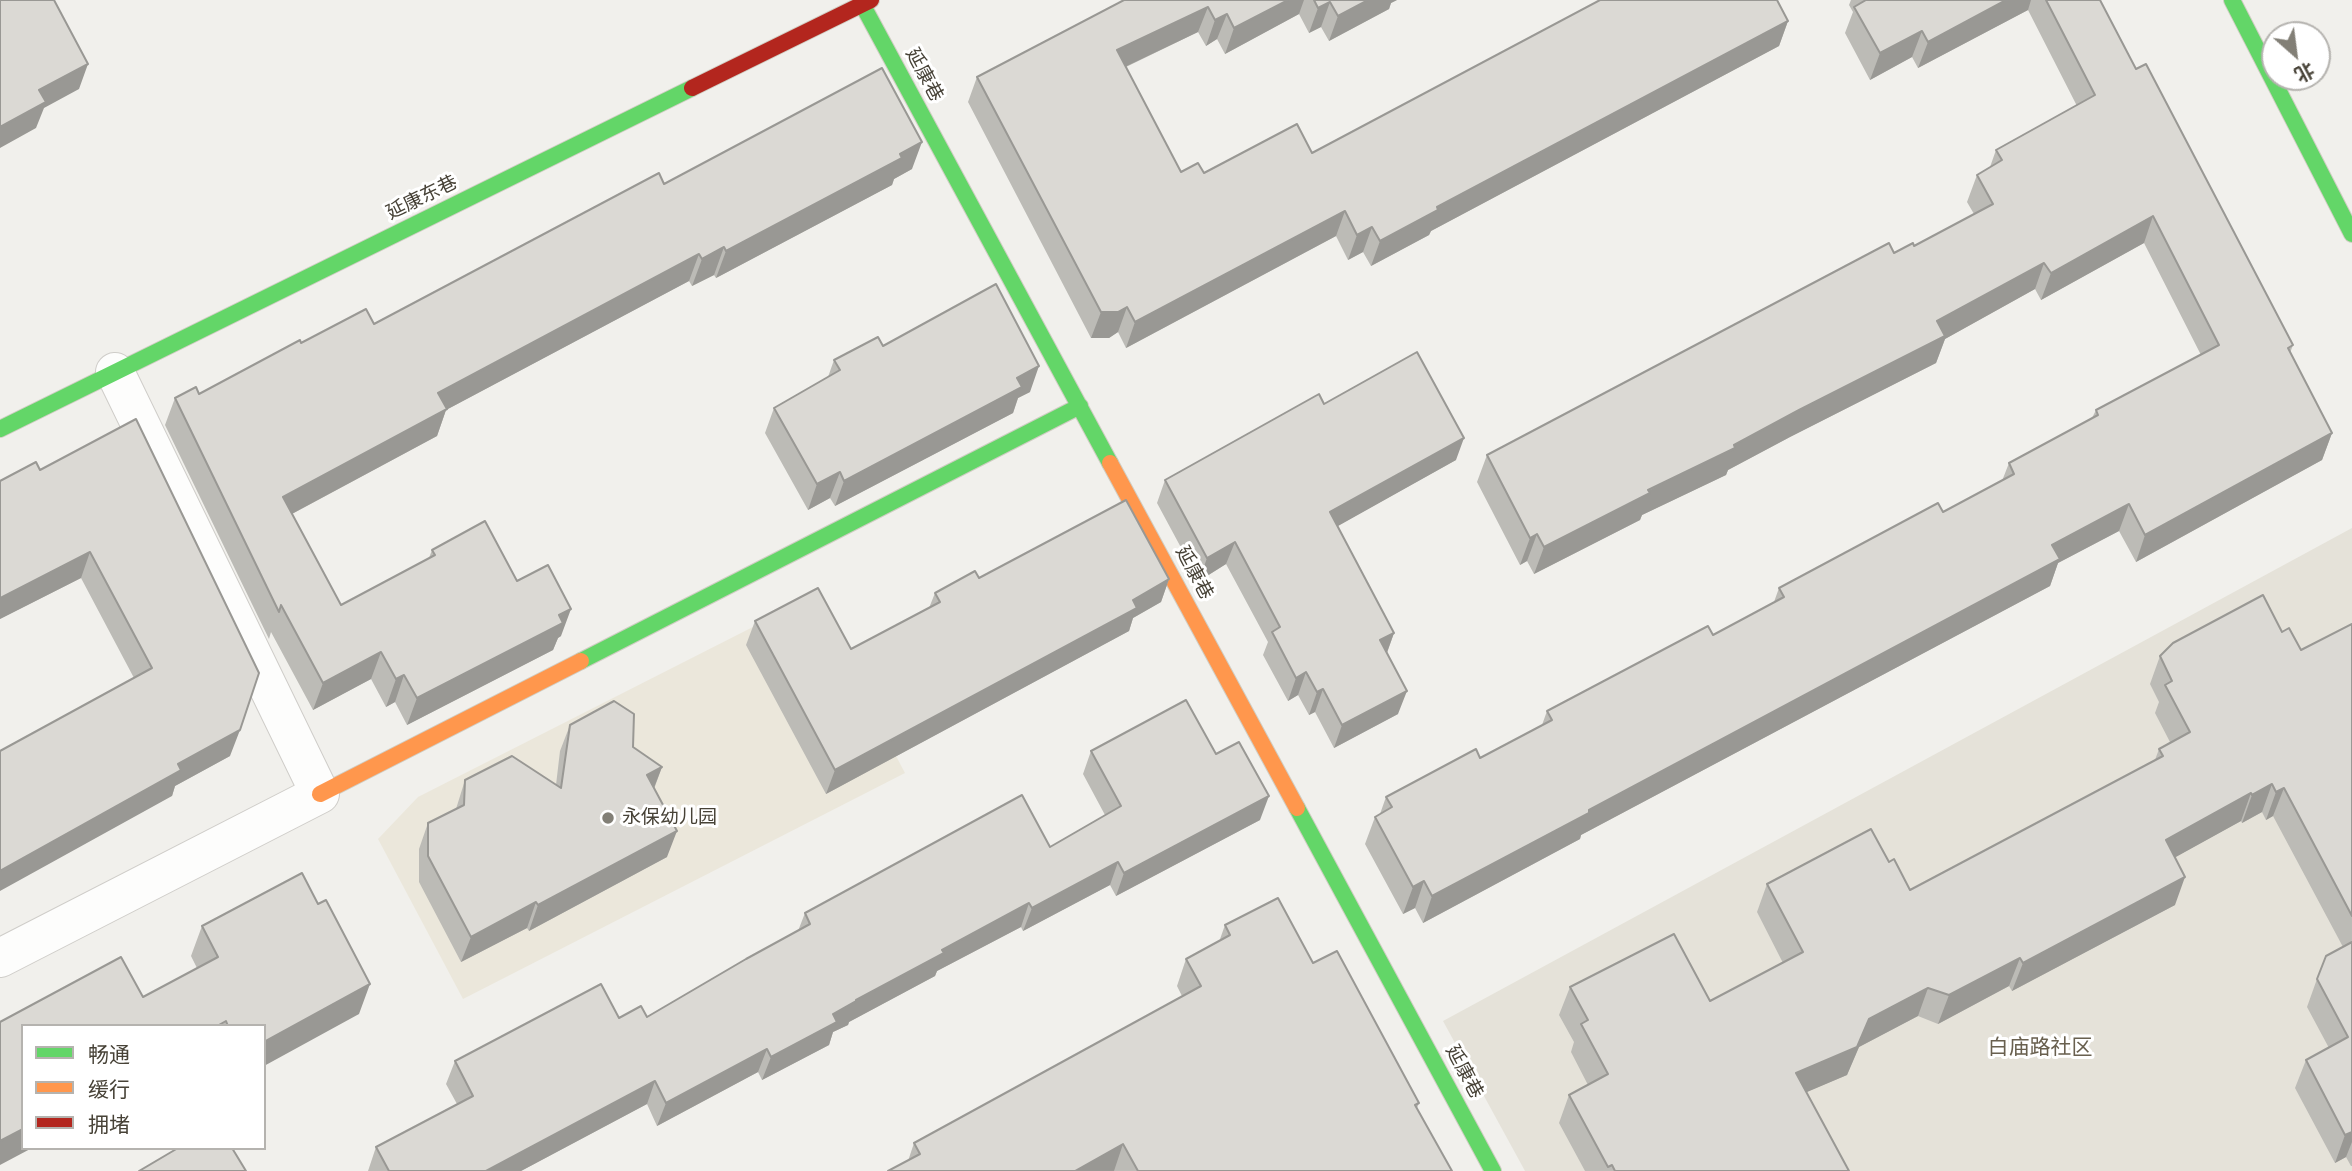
<!DOCTYPE html>
<html>
<head>
<meta charset="utf-8">
<style>
	body { margin:0 }
	#map { position:relative; width:2352px; height:1171px; overflow:hidden; background:#f1f0ec; font-family:"Noto Sans","Noto Sans SC",sans-serif }
	canvas { display:block }
	.legend { position:absolute; left:21px; top:1024px; width:245px; height:126px; box-sizing:border-box; background:#fff; border:2px solid #b5b3af; margin:0; padding:9px 12px; list-style:none; font-size:21px; color:#474237 }
	.legend li { display:flex; align-items:center; gap:14px; height:35px }
	.legend b { width:35px; border:2px solid #b5b3af }
	.north { position:absolute; left:2261px; top:21px; width:70px; height:70px; box-sizing:border-box; background:#fff; border:2px solid #b5b3af; border-radius:50%; rotate:152deg; font-size:19px; font-weight:700; line-height:28px; text-align:center; color:#474237 }
	.north::after { content:''; display:block; margin:auto; width:24px; height:32px; background:#827f76; clip-path:polygon(50% 0,100% 100%,50% 72%,0 100%) }
</style>
</head>
<body>
<div id="map">
<canvas width="2352" height="1171"></canvas>
<ul class="legend">
<li><b style="height:9px;background:#63d668"></b>畅通</li>
<li><b style="height:9px;background:#ff974d"></b>缓行</li>
<li><b style="height:9px;background:#b3261e"></b>拥堵</li>
</ul>
<div class="north">北</div>
</div>
<script>
const context = document.querySelector('canvas').getContext('2d');
context.lineJoin = 'round';
function paint(path, color) { context.fillStyle = color; context.fill(path, 'evenodd'); }
function trace(path, color, width, dash) { context.strokeStyle = color; context.lineWidth = width; context.lineCap = dash ? 'butt' : 'round'; context.setLineDash(dash || []); context.stroke(path); }
function write(font, color, halo, rows, align = 'center') {
  context.font = font + ' "Noto Sans","Noto Sans SC",sans-serif'; context.lineWidth = 6; context.setLineDash([]); context.textBaseline = 'middle'; context.strokeStyle = halo; context.fillStyle = color; for (const [text, x, y, turn = 0] of rows) {
    context.save(); context.translate(x, y); context.rotate((+turn || 0) * Math.PI / 180); context.textAlign = isNaN(turn) ? turn : align; if (halo) context.strokeText(text, 0, 0); context.fillText(text, 0, 0); context.restore();
  }
}
paint(new Path2D(`
	M2352 528V1171H1525L1443 1021Z`), '#e5e2d9');
paint(new Path2D(`
	M812 597 905 773 463 999 378 839 418 797Z`), '#ebe7db');
const street = new Path2D(`
	M0 958 320 794 115 372`);
const fast = new Path2D(`
	M2232 0 2352 234
	M862 4 1110 463
	M0 429 692 88
	M581 661 1080 406
	M1297 808 1493 1171`);
const slow = new Path2D(`
	M1110 463 1297 808
	M320 794 581 661`);
const jam = new Path2D(`
	M692 88 871 0`);
trace(street, '#cfcdc9', 40);
trace(fast, '#d0cdc3', 18);
trace(slow, '#d0cdc3', 18);
trace(jam, '#d0cdc3', 18);
trace(street, '#fdfdfc', 38);
trace(fast, '#63d668', 16);
trace(slow, '#ff974d', 16);
trace(jam, '#b3261e', 16);
paint(new Path2D(`
	M1124 0H1397L1391 3 1389 9 1329 41 1321 27 1309 33 1299 14 1225 54 1217 39 1206 46 1198 32 1126 67 1181 172 1204 173 1312 153 1788 21 1779 46 1431 231 1429 235 1371 266 1363 252 1348 260 1336 236 1126 348 1118 332 1109 338H1091L968 102 977 77Z
	M1851 0H2100L2136 69 2293 345 2290 353 2332 433 2322 460 2136 562 2119 531 2058 563 2050 586 1581 835 1580 839 1423 923 1415 908 1403 914 1365 844 1375 817 1380 814 1386 797 1480 758 1542 725 1547 711 1713 635 1774 602 1779 588 1943 512 2002 481 2009 463 2092 418 2096 410 2201 355 2144 243 2041 300 2035 289 1945 339 1936 363 1790 437 1728 470 1726 475 1642 515 1640 520 1534 574 1527 561 1520 565 1477 482 1487 455 1894 253 1914 246 1974 214 1967 202 1977 175 1990 167 1996 150 2077 106 2028 10 1918 68 1912 57 1870 80 1845 33 1853 12 1849 5Z
	M912 169 894 179 892 185 716 278 714 275 692 286 689 281 446 410 437 436 292 514 341 605 429 558 432 550 517 581 561 636 558 638 553 650 407 725 395 702 386 707 371 679 313 710 271 632 269 639 165 425 175 398 199 394 301 343 374 324 664 184Z
	M883 346 1030 392 1018 398 1013 413 835 506 830 498 808 510 765 433 774 408 828 377 834 360Z
	M1324 404 1456 460 1337 526 1394 633 1387 653 1398 714 1334 748 1315 712 1309 715 1298 695 1288 701 1263 655 1268 642 1226 564 1199 581 1157 503 1165 480Z
	M40 470 230 756 175 786 172 796 134 678 81 578 0 619V481Z
	M979 578 1169 579 1161 602 1133 618 1129 631 826 794 746 645 755 621 851 649 929 608 935 593Z
	M2352 624V1166H2351L2346 1157 2335 1163 2295 1088 2306 1060 2329 1048 2307 1007 2317 979 2343 947 2273 816 2266 820 2262 812 2242 823 2241 821 2175 857V905L2012 991 2009 986 1938 1024 1918 1016 1859 1047 1847 1075 1806 1092 1849 1171H1585L1559 1123 1569 1095 1588 1085 1571 1052 1574 1042 1559 1015 1570 987 1710 1001 1783 963 1757 912 1767 884 1889 862 1910 890 2155 760 2159 749 2170 742 2155 713 2159 702 2150 684 2160 656 2282 632 2301 650Z
	M570 725 633 747 662 767 654 789 667 857 529 931 527 928 461 962 419 882V849L428 823 456 809 465 780 556 785 560 751Z
	M1091 751 1216 754 1260 820 1116 896 1110 885 1023 931 1021 927 937 971 935 976 849 1022 848 1025 833 1032 829 1045 762 1080 758 1072 657 1126 647 1104 521 1171H368L376 1147 457 1104 446 1084 455 1061 619 1018 647 1017 798 931 805 913 1050 847 1105 815 1083 774Z
	M1225 925 1313 963 1419 1103 1417 1108 1452 1171H888L908 1161 914 1143 1182 996 1177 986 1186 959 1219 942Z
	M202 926 359 1014 264 1026H23L143 997 197 968 191 956Z`), '#bcbbb6');
paint(new Path2D(`
	M1288 0H1304L1299 14 1225 54 1234 28Z
	M1368 0H1397L1391 3 1389 9 1329 41 1338 16Z
	M2006 0H2031L2028 10 1918 68 1928 42Z
	M1330 2 1321 27 1309 33 1318 8Z
	M1208 7 1198 32 1108 75 1117 50Z
	M1227 14 1217 39 1206 46 1215 20Z
	M1788 21 1779 46 1431 231 1429 235 1371 266 1380 241 1437 207Z
	M1922 31 1912 57 1870 80 1880 53Z
	M88 64 79 89 44 108 36 128 0 148V127L39 90Z
	M922 142 912 169 894 179 892 185 716 278 726 251Z
	M1345 211 1336 236 1126 348 1135 322Z
	M2153 216 2144 243 2041 300 2051 273Z
	M1372 227 1363 252 1348 260 1357 235Z
	M724 247 714 275 692 286 702 259Z
	M699 254 689 281 446 410 437 436 273 524 283 497 438 393Z
	M2044 263 2035 289 1945 339 1936 363 1790 437 1728 470 1726 475 1642 515 1640 520 1534 574 1544 547 1734 445 1937 321Z
	M1127 307 1118 332 1109 338H1091L1101 312Z
	M1039 366 1030 392 1018 398 1013 413 835 506 844 481 1017 378Z
	M2332 433 2322 460 2136 562 2145 535Z
	M1464 438 1456 460 1322 535 1330 512Z
	M840 472 830 498 808 510 817 484Z
	M2129 504 2119 531 2058 563 2050 586 1581 835 1580 839 1423 923 1432 896 1589 810 2052 545Z
	M1537 534 1527 561 1520 565 1530 538Z
	M1235 542 1226 564 1199 581 1207 558Z
	M90 552 81 578 0 619V598Z
	M1169 579 1161 602 1133 618 1129 631 826 794 835 770Z
	M571 609 561 636 558 638 553 650 407 725 417 698Z
	M1394 633 1386 655 1380 640Z
	M381 652 371 679 313 710 323 683Z
	M1306 672 1298 695 1288 701 1296 678Z
	M404 675 395 702 386 707 396 679Z
	M1323 689 1315 712 1309 715 1317 692Z
	M1407 691 1398 714 1334 748 1342 725Z
	M240 730 230 756 175 786 172 796 0 891V871L178 764Z
	M662 767 652 793 647 775Z
	M2272 784 2262 812 2242 823 2252 795Z
	M2284 788 2273 816 2266 820 2276 792Z
	M2251 793 2241 821 2156 868 2166 840Z
	M1269 796 1260 820 1116 896 1124 873Z
	M677 831 667 857 529 931 538 905Z
	M1118 862 1110 885 1023 931 1032 908Z
	M2185 877 2175 905 2012 991 2023 963Z
	M1424 881 1415 908 1403 914 1413 887Z
	M536 902 527 928 461 962 471 937Z
	M1029 903 1021 927 937 971 935 976 849 1022 848 1025 833 1032 829 1045 762 1080 771 1057 833 1014 942 950Z
	M2020 958 2009 986 1938 1024 1949 995Z
	M370 984 359 1014 264 1066V1042Z
	M1928 988 1918 1016 1859 1047 1847 1075 1786 1101 1796 1073 1869 1019Z
	M767 1049 758 1072 657 1126 666 1103Z
	M655 1081 647 1104 521 1171H486Z
	M23 1129V1148H32L0 1165V1141Z
	M2352 1132V1142L2346 1157 2335 1163 2345 1135Z
	M1123 1144 1114 1171H1075Z`), '#999894');
const building = new Path2D(`
	M0 0H54L88 64 39 90 46 102 0 127Z
	M1124 0H1288L1234 28 1227 14 1215 20 1208 7 1117 50 1181 172 1198 163 1204 173 1297 124 1312 153 1600 0H1777L1788 21 1437 207 1438 210 1380 241 1372 227 1357 235 1345 211 1135 322 1127 307 1118 312H1101L977 77Z
	M1314 0H1368L1338 16 1330 2 1318 8Z
	M1866 0H2006L1928 42 1922 31 1880 53 1854 7Z
	M2046 0H2100L2136 69 2146 64 2293 345 2288 348 2332 433 2145 535 2129 504 2052 545 2060 559 1589 810V813L1432 896 1424 881 1413 887 1375 817 1392 807 1386 797 1476 749 1480 758 1552 720 1547 711 1708 626 1713 635 1784 597 1779 588 1938 503 1943 512 2014 474 2009 463 2098 415 2096 410 2219 345 2153 216 2051 273 2044 263 1937 321 1945 336 1799 410 1734 445 1735 448 1648 490 1650 493 1544 547 1537 534 1530 538 1487 455 1889 243 1894 253 1913 243 1914 246 1993 204 1977 175 2002 160 1996 150 2095 95Z
	M882 68 922 142 900 154 902 158 726 251 724 247 702 259 699 254 438 393 447 409 283 497 341 605 435 555 432 550 485 521 517 581 548 565 571 609 559 615 563 623 417 698 404 675 396 679 381 652 323 683 281 605 279 612 175 398 196 387 199 394 300 340 301 343 366 309 374 324 659 173 664 184Z
	M996 284 1039 366 1017 378 1022 387 844 481 840 472 817 484 774 408 840 370 834 360 878 337 883 346Z
	M1417 352 1464 438 1330 512 1394 633 1380 640 1407 691 1342 725 1323 689 1317 692 1306 672 1296 678 1272 632 1280 627 1235 542 1207 558 1165 480 1319 394 1324 404Z
	M136 419 259 673 240 730 178 764 181 770 0 871V751L152 668 90 552 0 598V481L36 462 40 470Z
	M1126 500 1169 579 1133 600 1137 608 835 770 755 621 818 588 851 649 940 602 935 593 975 571 979 578Z
	M2263 595 2282 632 2289 628 2301 650 2352 624V916L2284 788 2276 792 2272 784 2252 795 2251 793 2166 840 2185 877 2023 963 2020 958 1949 995 1928 988 1869 1019 1857 1047 1796 1073 1849 1171H1615L1612 1165 1608 1167 1569 1095 1608 1074 1581 1024 1588 1020 1570 987 1674 934 1710 1001 1803 952 1767 884 1871 829 1889 862 1894 859 1910 890 2163 756 2159 749 2190 732 2165 685 2172 681 2160 656 2173 643Z
	M1186 700 1216 754 1239 742 1269 796 1124 873 1118 862 1032 908 1029 903 942 950 944 953 856 1000V1001L833 1014 837 1022 771 1057 767 1049 666 1103 655 1081 486 1171H389L376 1147 473 1096 455 1061 601 984 619 1018 641 1006 647 1017 746 959 810 924 805 913 1022 795 1050 847 1121 806 1091 751Z
	M614 701 634 714 633 747 662 767 647 775 677 831 538 905 536 902 471 937 428 856V823L464 805 465 780 512 756 561 788 570 725Z
	M302 873 318 904 326 900 370 984 264 1042V1026H228L226 1021 217 1026H23V1129L0 1141V1022L121 957 143 997 218 957 202 926Z
	M1278 898 1313 963 1337 951 1419 1103 1415 1105 1452 1171H1138L1123 1144 1075 1171H888L920 1154 914 1143 1201 986 1186 959 1230 935 1225 925Z
	M2352 942V1132L2345 1135 2306 1060 2348 1037 2317 979 2326 956Z
	M178 1148H232L246 1171H139Z`);
paint(building, '#dbd9d4');
trace(building, '#999894', 2);
for (const [x, y, r, color] of [
	[608,818,7,"#827f76"]
]) { const dot = new Path2D(); dot.arc(x, y, r, 0, 2 * Math.PI); context.fillStyle = color; context.fill(dot); trace(dot, '#fff', 2.5); }
write('19px', '#474237', '#fff', [
	["延康巷",924,75,62],
	["延康东巷",422,198,-26],
	["延康巷",1194,573,62],
	["延康巷",1464,1072,62]
]);
write('19px', '#474237', '#fff', [
	["永保幼儿园",622,818]
], 'left');
write('21px', '#69604f', '#fff', [
	["白庙路社区",2040,1048]
]);
</script>
</body>
</html>
